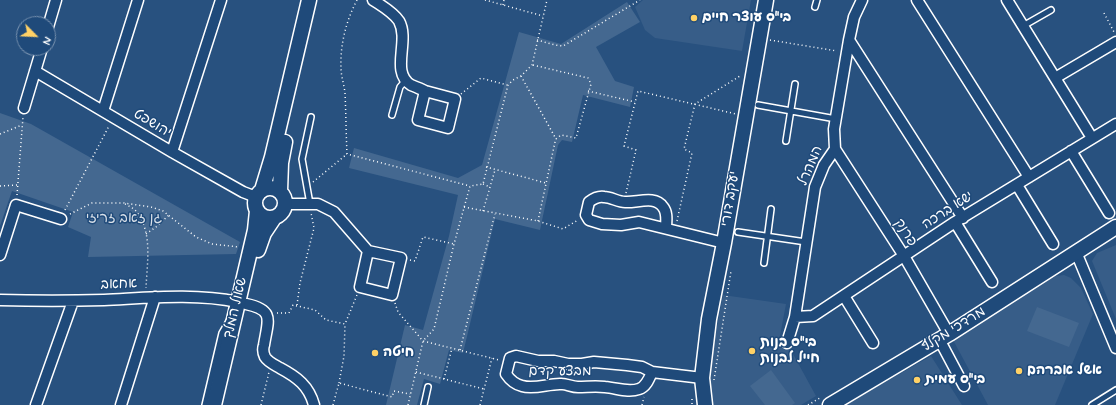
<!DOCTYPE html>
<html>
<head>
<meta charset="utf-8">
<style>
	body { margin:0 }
	#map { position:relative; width:1116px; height:405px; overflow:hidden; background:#28517f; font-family:Mynerve,sans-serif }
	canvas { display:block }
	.north { position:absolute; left:16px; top:16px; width:40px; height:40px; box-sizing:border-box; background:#1f4a7a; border:1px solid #7992af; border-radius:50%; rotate:114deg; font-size:11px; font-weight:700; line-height:16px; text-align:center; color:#fff }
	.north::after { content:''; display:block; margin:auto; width:14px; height:18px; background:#ffd166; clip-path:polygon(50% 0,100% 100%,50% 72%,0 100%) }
</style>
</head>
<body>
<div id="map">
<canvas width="1116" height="405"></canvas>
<div class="north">N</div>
</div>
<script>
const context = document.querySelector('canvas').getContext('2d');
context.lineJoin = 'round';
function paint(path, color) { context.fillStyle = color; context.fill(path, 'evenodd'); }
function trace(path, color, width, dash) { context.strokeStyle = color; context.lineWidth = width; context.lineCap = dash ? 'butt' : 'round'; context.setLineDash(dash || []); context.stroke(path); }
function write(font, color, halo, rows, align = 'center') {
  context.font = font + ' Mynerve,"Playpen Sans Hebrew",sans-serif'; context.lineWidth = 3; context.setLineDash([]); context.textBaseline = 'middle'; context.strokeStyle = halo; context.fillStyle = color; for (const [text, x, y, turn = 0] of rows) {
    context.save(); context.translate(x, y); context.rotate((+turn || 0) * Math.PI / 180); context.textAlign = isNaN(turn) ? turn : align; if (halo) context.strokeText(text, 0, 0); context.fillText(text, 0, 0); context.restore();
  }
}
paint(new Path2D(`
	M643 0H751L742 51 655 38 645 30 635 7Z
	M1116 245V319L1092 261 1097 253Z
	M1064 275 1071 278 1081 288 1093 314 1055 405H988L952 338 1056 276Z
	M723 295 786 304 779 341 787 343 816 396 801 405H711V358Z
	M931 356 962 405H845Z`), '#375d88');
paint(new Path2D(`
	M627 2 640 22 596 47 615 81 634 87 630 107 583 95 572 142 562 140 558 145 540 230 495 219 463 353 449 350 440 384 424 379 417 405H386L405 325 423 330 449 236 458 195 349 168 354 148 458 178 482 165 519 32 561 44Z
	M0 113 31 124 240 242 236 254 88 257 91 237 68 227 73 212 12 191 0 226Z
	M1037 307 1079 323 1069 347 1027 331Z
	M771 370 795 403 792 405H765L750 386Z`), '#446890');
const lane = new Path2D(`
	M815 7 817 0
	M1023 26 1051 10
	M758 105 836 119
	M392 115 400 87 406 80
	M786 141 795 84
	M310 204 302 159 311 117
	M738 232 806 242
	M764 263 771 209
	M205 405 222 333 229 321
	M424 405 428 387
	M1092 405 1116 390`);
const street = new Path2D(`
	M373 0C382 6 393 12 399 21 410 41 390 72 411 85 416 87 421 89 425 91
	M917 0 1029 177
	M1007 0 1092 138
	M48 27 56 0
	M849 40 963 218
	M35 71 172 152 243 192 256 197
	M1055 78 1116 42
	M425 91 455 99 448 128 418 120Z
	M24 108 42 48
	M103 111 138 0
	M835 149 904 256 949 334
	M1071 151 1109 213
	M172 152 221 0
	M1017 185 1053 244
	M286 204H318L334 212 368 251
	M955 222 992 282
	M666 228C666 222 668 213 663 207 655 195 637 203 625 202 618 202 611 197 604 197 598 196 593 199 589 202L586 215 589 220 602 224 621 225 639 222 724 243
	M368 251 401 258 392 295 360 287Z
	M1076 252 1116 348
	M0 255 16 205 61 219
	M844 296 873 343
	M0 300C35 301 69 301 104 300 148 298 194 293 238 302
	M246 304C275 310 268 320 264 345 263 348 263 353 265 357 268 362 275 365 280 368 297 377 309 386 314 405
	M795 317 813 316 955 222 1116 124
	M939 339 964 386
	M787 343 795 317 815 187 824 165 835 149 834 129 849 40 854 17 862 0
	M516 356 538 361H554L568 364H582L594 362 627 365 642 367 652 372C649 379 646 387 639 389 628 393 617 388 605 387 596 386 587 387 578 387 572 387 567 384 562 384 549 383 535 390 522 386 514 384 510 380 506 374L510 358Z
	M652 372 702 378
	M36 405 73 301
	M121 405 155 297`);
const secondary = new Path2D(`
	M255 203a15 15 0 1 1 30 0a15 15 0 1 1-30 0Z
	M262 190 272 157 309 0
	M280 191 281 163 285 142
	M258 250 264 233 274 218
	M214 405 255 230 257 211
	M705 405 702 378 709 319 724 243 766 0
	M830 405 949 334 1116 227`);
trace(lane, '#fff', 8);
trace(street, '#fff', 13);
trace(secondary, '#fff', 17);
trace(new Path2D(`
	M357 0C346 21 340 45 341 68 341 76 344 84 345 93 346 113 346 134 347 154L470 186
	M485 0 543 16
	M503 5 504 0
	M1104 13 1114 32
	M537 40 555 45 563 46 640 0
	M770 40 837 51
	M533 65 588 78 591 84 576 138 561 135 556 139 555 142 538 221
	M521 76 556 139
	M588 91 635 102
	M461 94 481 78 507 85
	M0 134 22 125
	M486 167 546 183
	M313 182 347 154
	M483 184 490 187
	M0 186 17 185
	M626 193 636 150 624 146 638 91 736 114
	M17 195 23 117
	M125 204C129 206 133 208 136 211 153 232 147 263 146 288
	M464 207 538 221 563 229 578 220
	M65 210 109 126
	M483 211 495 170
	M70 214 92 203H124L151 207 163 211 196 237 212 244 239 247
	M677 221 692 153 684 149 695 104 740 76
	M146 234 156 227 169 215
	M410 260 415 261 423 237 454 244
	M395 303 398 312 423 341 499 360
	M297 305 300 283 314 228 311 213
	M277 313H289L293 305 315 310 326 320 345 324 357 295
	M460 350 495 214
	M416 372 484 389
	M444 379 452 348
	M714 380 731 271
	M339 383 344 356 345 324
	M692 399V405
	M261 405 269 372
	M333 405 339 383 392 397 394 391 410 394
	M408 405 423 341 434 329 454 244 470 186 483 184 508 85 513 80 521 76 532 65 547 0
	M480 405 492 358
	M642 405 644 397
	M808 405 820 398`), '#fff', 1.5, [1, 3]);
trace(lane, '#1f4a7a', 5);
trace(street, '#1f4a7a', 10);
trace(secondary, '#1f4a7a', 14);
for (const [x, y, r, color] of [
	[694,18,4,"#ffd166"],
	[752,351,4,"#ffd166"],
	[375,353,4,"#ffd166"],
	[1019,371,4,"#ffd166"],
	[917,380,4,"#ffd166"]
]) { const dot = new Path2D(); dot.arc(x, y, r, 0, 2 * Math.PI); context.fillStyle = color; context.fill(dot); trace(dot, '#1f4a7a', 1.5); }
write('bold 14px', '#fff', '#1f4a7a', [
	["בי\"ס עוצר חיים",702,18],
	["בי\"ס בנות",760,343],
	["חייל לבנות",760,359],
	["חיטה",383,353],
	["אשל אברהם",1027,371],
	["בי\"ס עמית",925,380]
], 'left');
write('14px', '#fff', '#1f4a7a', [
	["יהושפט",152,124,31],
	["המהרל",811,166,-67],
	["יעקב דורי",731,199,-81],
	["ישא ברכה",948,211,-33],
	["פרנק",905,233,58],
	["אחאב",119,285,-2],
	["שאול המלך",236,308,-77],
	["מרדכי מקלף",954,330,-32],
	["מבצע קדם",560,372]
]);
write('14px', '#dae1e9', '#1f4a7a', [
	["גן זאב זריזי",124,219]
]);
</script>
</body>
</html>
